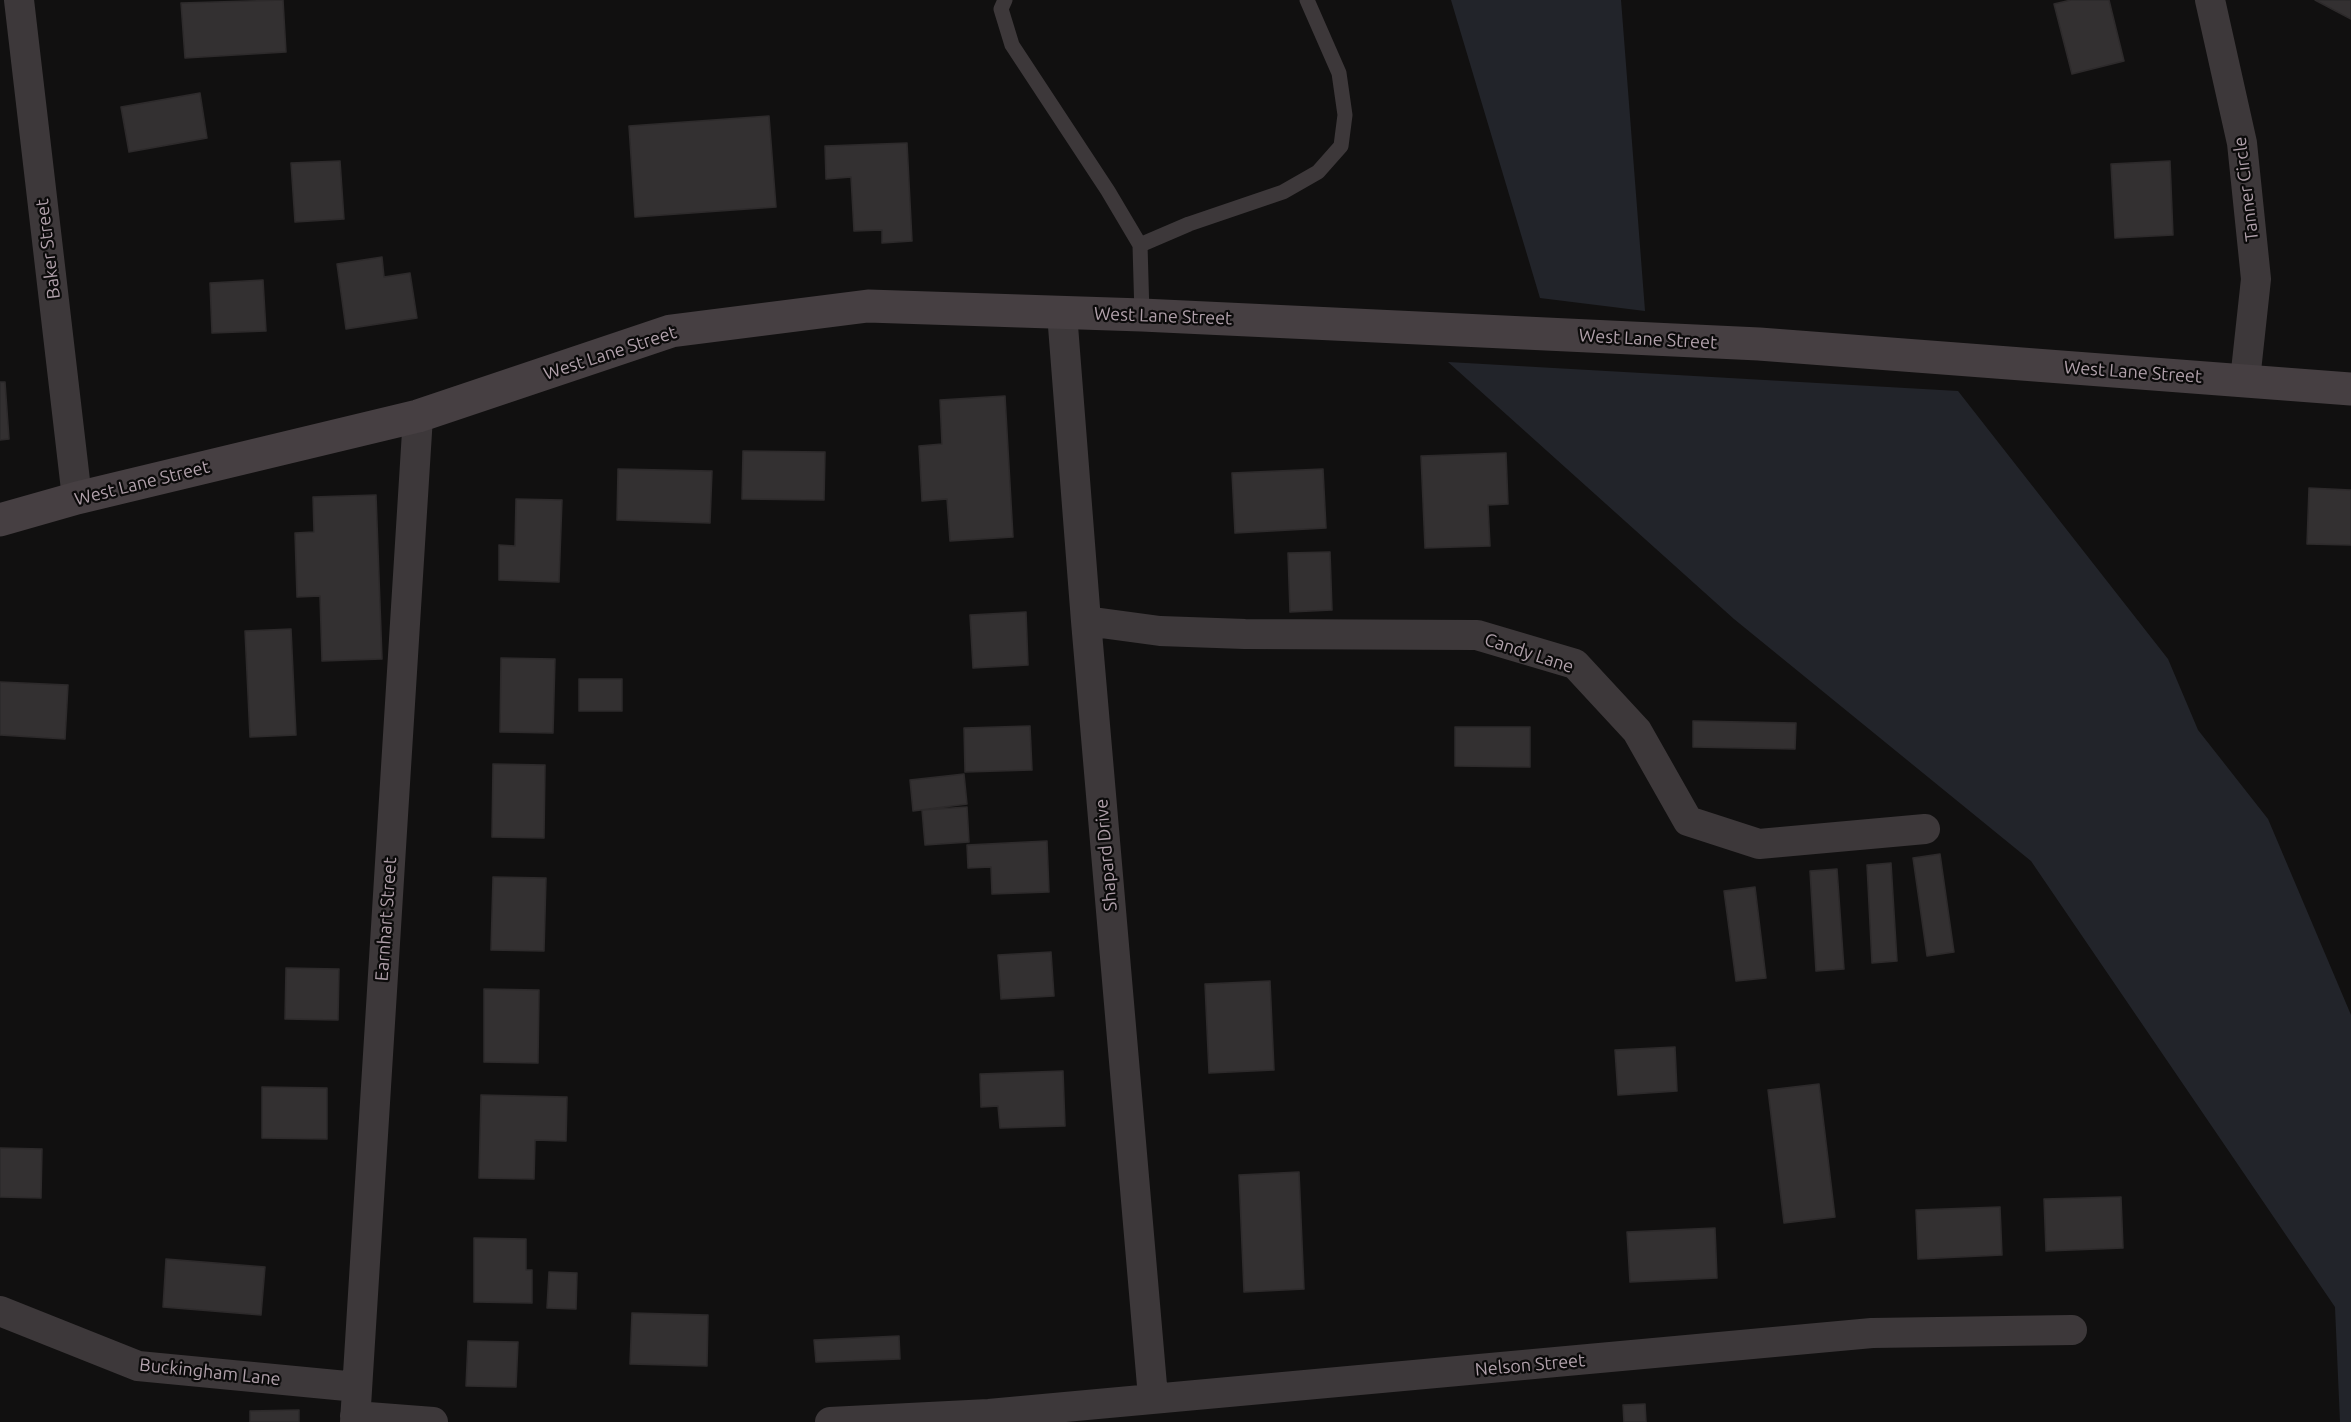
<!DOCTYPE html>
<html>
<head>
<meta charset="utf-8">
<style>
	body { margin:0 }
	canvas { display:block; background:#111010 }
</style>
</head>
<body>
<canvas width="2351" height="1422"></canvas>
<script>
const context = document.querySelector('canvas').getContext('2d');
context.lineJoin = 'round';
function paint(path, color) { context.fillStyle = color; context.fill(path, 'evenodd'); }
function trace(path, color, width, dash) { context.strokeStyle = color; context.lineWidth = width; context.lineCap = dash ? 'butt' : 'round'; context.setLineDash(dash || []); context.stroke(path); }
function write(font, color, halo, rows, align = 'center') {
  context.font = font + ' Ubuntu,sans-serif'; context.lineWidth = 4.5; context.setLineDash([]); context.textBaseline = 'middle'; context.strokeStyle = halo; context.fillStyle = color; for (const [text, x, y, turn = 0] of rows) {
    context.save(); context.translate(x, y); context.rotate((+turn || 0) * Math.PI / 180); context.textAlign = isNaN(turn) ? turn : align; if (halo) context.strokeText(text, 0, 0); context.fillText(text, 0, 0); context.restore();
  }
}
paint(new Path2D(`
	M1451 0H1621L1645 311 1540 298Z
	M1448 362 1958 391 2168 659 2198 730 2268 819 2351 1015V1422H2340L2335 1307 2031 861 1734 619Z`), '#22242a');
const building = new Path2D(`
	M283 0 286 52 185 58 181 3Z
	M2071 0H2109L2124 61 2072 74 2054 4Z
	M2315 0H2351V19Z
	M200 93 207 138 129 152 121 107Z
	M769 116 776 207 635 217 629 126Z
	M907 143 912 241 882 243V230L854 231 851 177 826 179 825 146Z
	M340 161 344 219 295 222 291 163Z
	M2170 161 2173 235 2115 238 2111 164Z
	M382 257 384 277 410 273 417 318 346 329 337 264Z
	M263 280 266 331 212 333 210 283Z
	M0 382H5L9 439 0 440Z
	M1005 396 1013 537 950 541 947 499 922 501 919 446 942 444 940 400Z
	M743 451 825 452 824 500 742 499Z
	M1506 453 1508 504 1488 505 1490 546 1425 548 1421 456Z
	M618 469 712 471 710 523 617 520Z
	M1323 469 1326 528 1235 533 1232 473Z
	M2309 488 2351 490V545L2307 544Z
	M376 495 382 659 322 661 320 596 297 597 295 533 314 532 313 497Z
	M516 499 562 500 559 582 499 580V545L515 546Z
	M1330 552 1332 610 1290 612 1288 553Z
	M1026 612 1028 665 973 668 970 615Z
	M291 629 296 735 250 737 245 631Z
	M501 658 555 659 553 733 500 732Z
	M579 679H622V711H579Z
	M0 682 68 685 65 739 0 735Z
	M1693 721 1796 723 1795 749 1693 747Z
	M1030 726 1032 770 965 772 964 728Z
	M1455 727H1530V767L1455 766Z
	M493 764 545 765 544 838 492 837Z
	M964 774 967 804 913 811 910 780Z
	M967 807 969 842 925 845 922 810Z
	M1047 841 1049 892 992 894 991 867 968 868 967 845Z
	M1940 854 1954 952 1927 956 1913 858Z
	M1891 863 1897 961 1872 963 1867 865Z
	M1837 869 1844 969 1816 971 1810 871Z
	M493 877 546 878 544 951 491 950Z
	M1755 887 1766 978 1736 981 1724 891Z
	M1051 952 1054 996 1001 999 998 955Z
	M286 968 339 969 338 1020 285 1019Z
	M1270 981 1274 1070 1209 1073 1205 984Z
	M484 989 539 990 538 1063 484 1062Z
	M1675 1047 1677 1091 1618 1095 1615 1050Z
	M1063 1071 1065 1126 1000 1128 998 1106 981 1107 980 1074Z
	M1819 1084 1835 1217 1784 1223 1768 1090Z
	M262 1087 327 1088V1139L262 1138Z
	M481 1095 567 1097 566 1141 535 1140 534 1179 479 1178Z
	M0 1148 42 1149 41 1198 0 1197Z
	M1299 1172 1304 1289 1244 1292 1239 1175Z
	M2121 1197 2123 1248 2046 1251 2044 1199Z
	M2000 1207 2002 1255 1918 1259 1916 1210Z
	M1715 1228 1717 1278 1630 1282 1627 1232Z
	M474 1238 526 1239V1270H532V1303L474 1302Z
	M166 1259 265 1267 261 1315 163 1307Z
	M549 1272 577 1273 576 1309 547 1308Z
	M632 1313 708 1315 707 1366 630 1364Z
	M899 1336 900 1359 816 1362 814 1340Z
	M468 1341 518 1342 516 1387 466 1386Z
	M1645 1404 1646 1422H1624L1623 1405Z
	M299 1410V1422H250V1411Z`);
paint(building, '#333031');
trace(building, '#2d2a2b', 1.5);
trace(new Path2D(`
	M1005 0 1001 9 1012 45 1108 191 1140 245 1142 315
	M1140 245 1189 224 1283 192 1318 172 1341 146 1345 115 1339 73 1307 0`), '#3d383a', 15);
trace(new Path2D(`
	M19 0 77 498
	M2210 0 2242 143 2256 279 2245 380
	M1062 313 1086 621 1153 1397
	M1086 621 1160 631 1245 634 1477 635 1575 664 1637 731 1688 821 1759 844 1925 829
	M0 1311 138 1366 357 1387
	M355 1416 433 1422
	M355 1422 418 416
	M830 1422 989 1414 1872 1333 2072 1330`), '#3d383a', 30);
trace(new Path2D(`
	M0 520 77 498 418 416 671 331 868 306 1142 315 1759 344 2351 389`), '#463f42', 33);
write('18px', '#b1a1ab', '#0c0b0b', [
	["Tanner Circle",2246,189,-97],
	["Baker Street",48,249,-97],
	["West Lane Street",1163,316,2],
	["West Lane Street",1648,339,3],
	["West Lane Street",610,353,-18],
	["West Lane Street",2133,372,4],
	["West Lane Street",142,483,-14],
	["Candy Lane",1529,653,18],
	["Shapard Drive",1106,855,-95],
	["Earnhart Street",386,919,-86],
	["Nelson Street",1530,1365,-5],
	["Buckingham Lane",210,1372,6]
]);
</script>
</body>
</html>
